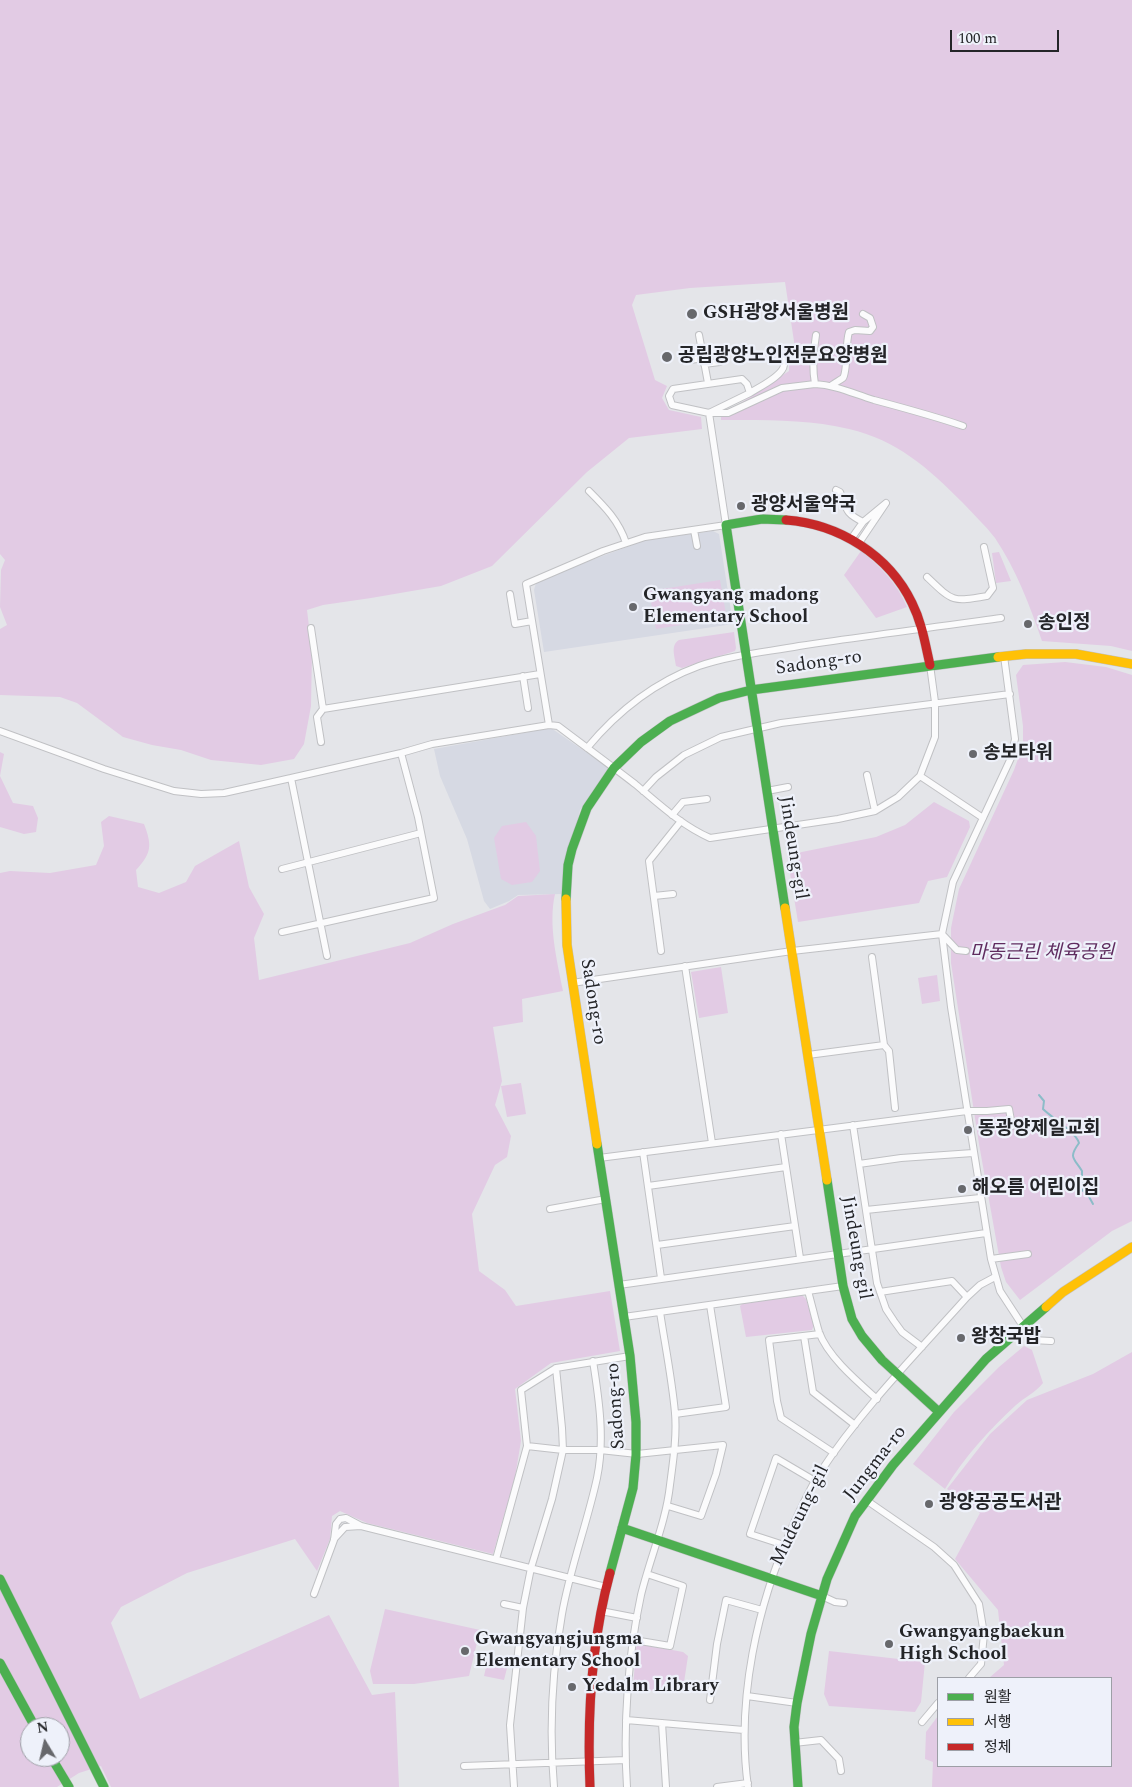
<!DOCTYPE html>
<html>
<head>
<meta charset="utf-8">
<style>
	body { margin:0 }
	#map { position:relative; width:1132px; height:1787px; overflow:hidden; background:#e4e5e9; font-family:Spectral,"Noto Sans KR",serif }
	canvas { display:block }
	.legend { position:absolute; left:937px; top:1677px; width:175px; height:90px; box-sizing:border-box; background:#eef1fa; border:1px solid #9d9fa6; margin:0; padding:6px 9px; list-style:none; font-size:15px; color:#242528 }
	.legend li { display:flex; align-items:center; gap:10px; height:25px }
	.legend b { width:25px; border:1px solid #9d9fa6 }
	.north { position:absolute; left:20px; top:1717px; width:50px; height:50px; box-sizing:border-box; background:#eef1fa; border:1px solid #9d9fa6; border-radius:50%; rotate:351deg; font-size:14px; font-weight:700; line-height:20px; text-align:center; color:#242528 }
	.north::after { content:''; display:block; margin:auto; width:18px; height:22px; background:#67686c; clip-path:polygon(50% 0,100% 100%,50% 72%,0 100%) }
	.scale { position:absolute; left:950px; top:30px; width:109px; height:22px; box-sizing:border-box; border:2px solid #242528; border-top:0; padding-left:6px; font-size:15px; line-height:18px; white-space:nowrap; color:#242528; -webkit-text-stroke:4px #eef1fa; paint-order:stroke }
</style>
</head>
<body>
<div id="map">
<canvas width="1132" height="1787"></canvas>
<ul class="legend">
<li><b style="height:6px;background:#4caf50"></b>원활</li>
<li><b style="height:6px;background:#ffc107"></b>서행</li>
<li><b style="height:6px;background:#c62828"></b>정체</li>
</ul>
<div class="north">N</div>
<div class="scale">100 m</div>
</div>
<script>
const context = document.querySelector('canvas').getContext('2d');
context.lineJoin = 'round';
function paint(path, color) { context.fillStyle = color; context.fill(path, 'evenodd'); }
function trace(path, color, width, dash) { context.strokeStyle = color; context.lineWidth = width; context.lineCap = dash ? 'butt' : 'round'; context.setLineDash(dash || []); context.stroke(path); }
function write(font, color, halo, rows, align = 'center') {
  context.font = font + ' Spectral,"Noto Sans KR",serif'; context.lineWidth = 4.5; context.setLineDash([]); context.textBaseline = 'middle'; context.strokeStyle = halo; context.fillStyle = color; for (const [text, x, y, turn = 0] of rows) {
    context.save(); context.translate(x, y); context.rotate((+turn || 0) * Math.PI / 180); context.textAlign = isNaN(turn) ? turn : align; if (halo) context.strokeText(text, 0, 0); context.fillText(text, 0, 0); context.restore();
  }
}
paint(new Path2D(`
	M713 531 719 534 733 624 544 652 534 590 536 583 578 565 646 540Z
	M551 728 609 768 580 810 561 894 518 895 509 901 490 909 484 901 467 839 440 776 434 749Z`), '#d6d9e3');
paint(new Path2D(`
	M0 0H1132V651L1111 646 1042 641C1030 606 1016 569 995 538 985 525 973 514 962 502 928 468 897 440 849 429 807 419 764 420 721 420V416L789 371V365L797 361 785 282 690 288 636 295 632 305 655 380 667 386 662 398 669 410 701 417 702 429 629 438 587 472 492 566 441 586 371 598 323 605 307 610 312 651 311 706 304 744 294 759 261 765 211 760 181 750 152 745 123 737 77 703 60 697 0 695V629L7 625 0 607 1 570 5 560 0 554Z
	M861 551C880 566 897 583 907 607L876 618 844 575Z
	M999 552 1011 581 996 583 992 553Z
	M720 580 726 614 724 618 656 629 649 591Z
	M734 632 736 648 735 651 682 668 676 666C675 657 670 645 679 640Z
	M1065 662 1106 667 1132 675V1221L1112 1231 1020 1300 1006 1282 1001 1267 979 1144 951 963V928L959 889 1014 770 1023 745V726L1016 675 1023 665Z
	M0 752 4 754 0 776 13 803 33 806 38 818 36 832 24 834 0 827Z
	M934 802 969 821 970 827 947 877 928 881 919 903 798 922 787 855 876 837 905 825Z
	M109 816 144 824C152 845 152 853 136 870L138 887 159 893 186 882 195 866 239 841 249 887 264 914 254 938 259 980 410 943 453 924 505 905 518 896 555 894C548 925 557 960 563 991L522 999 523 1022 493 1027 502 1081 495 1105 511 1136 507 1157 495 1165 472 1214 479 1271 505 1290 516 1306 610 1291 620 1351 551 1363 515 1389 521 1441 515 1477 493 1554 367 1523 340 1511 332 1516 330 1539 317 1571 295 1539 187 1573 121 1607 111 1623 140 1699 329 1615 372 1695 395 1692 399 1787H111L101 1766 79 1773 57 1787H0V873L10 871 50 873 96 865 104 846 101 822ZM30 1727H60V1757H30Z
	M526 822 536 836 540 871 532 882 512 885 501 879 494 838 502 826Z
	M721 967 728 1013 699 1018 691 972Z
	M937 975 940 1001 922 1004 918 978Z
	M521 1083 526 1114 507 1117 501 1086Z
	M802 1295 806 1299 814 1325 812 1330 746 1337 740 1306 743 1303Z
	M1024 1346 1032 1350 1043 1383C1035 1393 1025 1397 1016 1405 989 1430 964 1457 945 1489L913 1464 954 1412 999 1367Z
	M1132 1352V1787H932L933 1762 925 1759 926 1732 938 1716V1766H1111V1678H989L1004 1665 998 1610 955 1559 980 1513 947 1489 990 1434 1027 1400 1093 1374Z
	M385 1609 480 1630 469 1676 414 1684H373L370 1671Z
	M640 1644 683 1652 688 1656 683 1689 679 1693 633 1689 636 1647Z
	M829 1651 925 1662 921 1702 915 1712 829 1706 824 1694Z
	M487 1663 507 1668 504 1680 484 1676Z`), '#e2cbe4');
trace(new Path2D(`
	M1039 1095 1044 1101 1043 1109C1052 1118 1076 1132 1079 1143 1068 1158 1074 1158 1082 1171V1190L1088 1195 1093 1204`), '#8cbcc8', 2);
const street = new Path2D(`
	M699 335 708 383
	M684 361 703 358
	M704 364 720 362
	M815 384C836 385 854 394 874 400 904 408 934 416 963 426
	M832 385C835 383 840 380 843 378 848 371 845 344 849 332L855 330 870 331 873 327 870 318 863 314
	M750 393C759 387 783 376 784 365 785 362 783 357 783 353
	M709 413 726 525 645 537 603 551 526 584 549 725 558 726C583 745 609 764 635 784 659 804 681 825 710 838L838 819 875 811 898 797 920 776
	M709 413 750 393 747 384 742 379 673 389 669 396 672 405 709 413H728L782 388 815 384C812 367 813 352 816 335
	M836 490 840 492C847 510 845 513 863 522
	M589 491C605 507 619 521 626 543
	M694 530 697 546
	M851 539 863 522 886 503 859 543
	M927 577C953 602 952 602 987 596L993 588 984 547
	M510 594 515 624 532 621
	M311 628 323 709 317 717 321 742
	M1004 656 1015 739 1011 758 953 882 942 934 951 1007 991 1259 1000 1291 1032 1340 1051 1341
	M930 665 935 702V737L920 776 983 818
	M523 676 528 708
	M323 709 540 674
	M0 731 104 769 174 791 201 794 224 793 291 778
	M587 748C617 712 655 682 699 666 731 655 766 652 799 646 866 636 934 627 1001 618
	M867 775 875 811
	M643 791 656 777 684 755 721 737 781 723 1010 694
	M767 791 788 787
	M672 815 683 802 707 799
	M282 869 421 833
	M654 896 673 894
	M282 932 434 898 418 817 401 753
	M661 951 649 861 681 821
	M327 956 291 778 401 753 432 744 549 725
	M872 957 884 1045
	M685 966 712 1143
	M572 983 792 951 942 934 957 950 966 951
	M808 1055 884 1045 889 1051 895 1108
	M853 1125 877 1283 886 1309 894 1321 902 1332 922 1347
	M781 1134 800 1258
	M643 1152 661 1278
	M599 1158 967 1111H987L1009 1109 1012 1126
	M859 1164 901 1158 973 1153
	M648 1186 786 1167
	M550 1209 606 1199
	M866 1210 980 1198
	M657 1245 795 1226
	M991 1259 1028 1254
	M619 1285 986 1233
	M808 1291C812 1305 815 1319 819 1332 828 1357 858 1382 877 1399
	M880 1292 952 1281 967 1297
	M624 1317 843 1286
	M820 1334 769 1340 777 1401 781 1418 834 1453
	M804 1336 813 1392 855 1425
	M675 1414 726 1407 710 1305
	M527 1446 563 1450H600L637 1454 723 1445 716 1474 701 1516 668 1506
	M866 1500 934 1547 954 1565 979 1604 984 1634 981 1664 969 1678
	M334 1539 345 1527 361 1526
	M784 1545 750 1534 776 1458 815 1481
	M496 1559 527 1446 521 1390 556 1368 630 1356
	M314 1594 334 1540 336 1524 340 1519 346 1518 361 1526 606 1587
	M822 1596 835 1602 844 1603
	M504 1604 523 1608
	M601 1611 637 1618
	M634 1640 670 1646 683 1586 647 1574
	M747 1696 797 1703
	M710 1700 717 1644 726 1600 762 1610
	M626 1720 744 1730
	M922 1722 938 1703
	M662 1723 666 1787
	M794 1743 821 1740 839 1759 841 1771
	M464 1766 626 1760
	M514 1787 510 1725 523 1608 531 1568 552 1499 563 1450 562 1428 556 1368
	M554 1787C549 1729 552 1671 562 1614 570 1568 587 1524 597 1478 605 1440 599 1399 593 1361
	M627 1787C623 1725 628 1655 641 1595 650 1558 666 1522 670 1485 673 1462 677 1436 675 1413 672 1379 665 1345 660 1312
	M717 1787 748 1783
	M748 1787C736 1700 757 1605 793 1525 801 1508 809 1490 819 1474 861 1410 916 1354 967 1297L980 1285 995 1277`);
const fast = new Path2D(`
	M566 899 568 865 572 849 587 808 614 768 641 742 670 721 719 698 751 690 998 657
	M785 908 726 525 762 519 786 520
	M597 1144 630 1356 636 1422V1455L633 1488 610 1573
	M827 1180 843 1286 852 1319 862 1336 882 1360 939 1412
	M622 1528 822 1596
	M0 1579 104 1787
	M0 1663 35 1727
	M51 1757 69 1787
	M798 1787 794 1727 797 1703 811 1634 827 1579 855 1516 893 1465 986 1359 1046 1307`);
const slow = new Path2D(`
	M998 657 1026 654H1076L1132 664
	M566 899 567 945 597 1144
	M785 908 827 1180
	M1046 1307 1063 1292 1132 1247`);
const jam = new Path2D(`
	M786 520C839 524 889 555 912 603 922 623 925 643 930 665
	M590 1787C587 1715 591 1643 610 1573`);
trace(street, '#c0c1c4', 8);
trace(fast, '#c0c1c4', 10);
trace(slow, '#c0c1c4', 10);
trace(jam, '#c0c1c4', 10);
trace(street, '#fbfbfc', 6);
trace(fast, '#4caf50', 9);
trace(slow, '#ffc107', 9);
trace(jam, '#c62828', 9);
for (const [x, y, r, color] of [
	[692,314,6,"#67686c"],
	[667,357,6,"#67686c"],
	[741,506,5,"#67686c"],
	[633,607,5,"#67686c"],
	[1028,624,5,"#67686c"],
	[973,754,5,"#67686c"],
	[968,1130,5,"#67686c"],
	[962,1189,5,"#67686c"],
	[961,1338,5,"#67686c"],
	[929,1504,5,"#67686c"],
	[889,1644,5,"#67686c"],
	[465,1651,5,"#67686c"],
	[572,1687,5,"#67686c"]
]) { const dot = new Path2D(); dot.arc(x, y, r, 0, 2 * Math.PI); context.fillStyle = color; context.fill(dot); trace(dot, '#eef1fa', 2); }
write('bold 19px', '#242528', '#eef1fa', [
	["GSH광양서울병원",703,314],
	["공립광양노인전문요양병원",678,357],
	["광양서울약국",751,506],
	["Gwangyang madong",643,596],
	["Elementary School",643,618],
	["송인정",1038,624],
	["송보타워",983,754],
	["동광양제일교회",978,1130],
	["해오름 어린이집",972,1189],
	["왕창국밥",971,1338],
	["광양공공도서관",939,1504],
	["Gwangyangbaekun",899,1633],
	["High School",899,1655],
	["Gwangyangjungma",475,1640],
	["Elementary School",475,1662],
	["Yedalm Library",582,1687]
], 'left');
write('19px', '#242528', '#eef1fa', [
	["Sadong-ro",819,664,-8],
	["Jindeung-gil",792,848,81],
	["Sadong-ro",592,1002,81],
	["Jindeung-gil",855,1248,80],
	["Sadong-ro",617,1406,-94],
	["Jungma-ro",876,1464,-52],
	["Mudeung-gil",801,1516,-64]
]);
write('italic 19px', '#5f2c5f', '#eef1fa', [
	["마동근린 체육공원",1042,954]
]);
</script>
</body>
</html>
